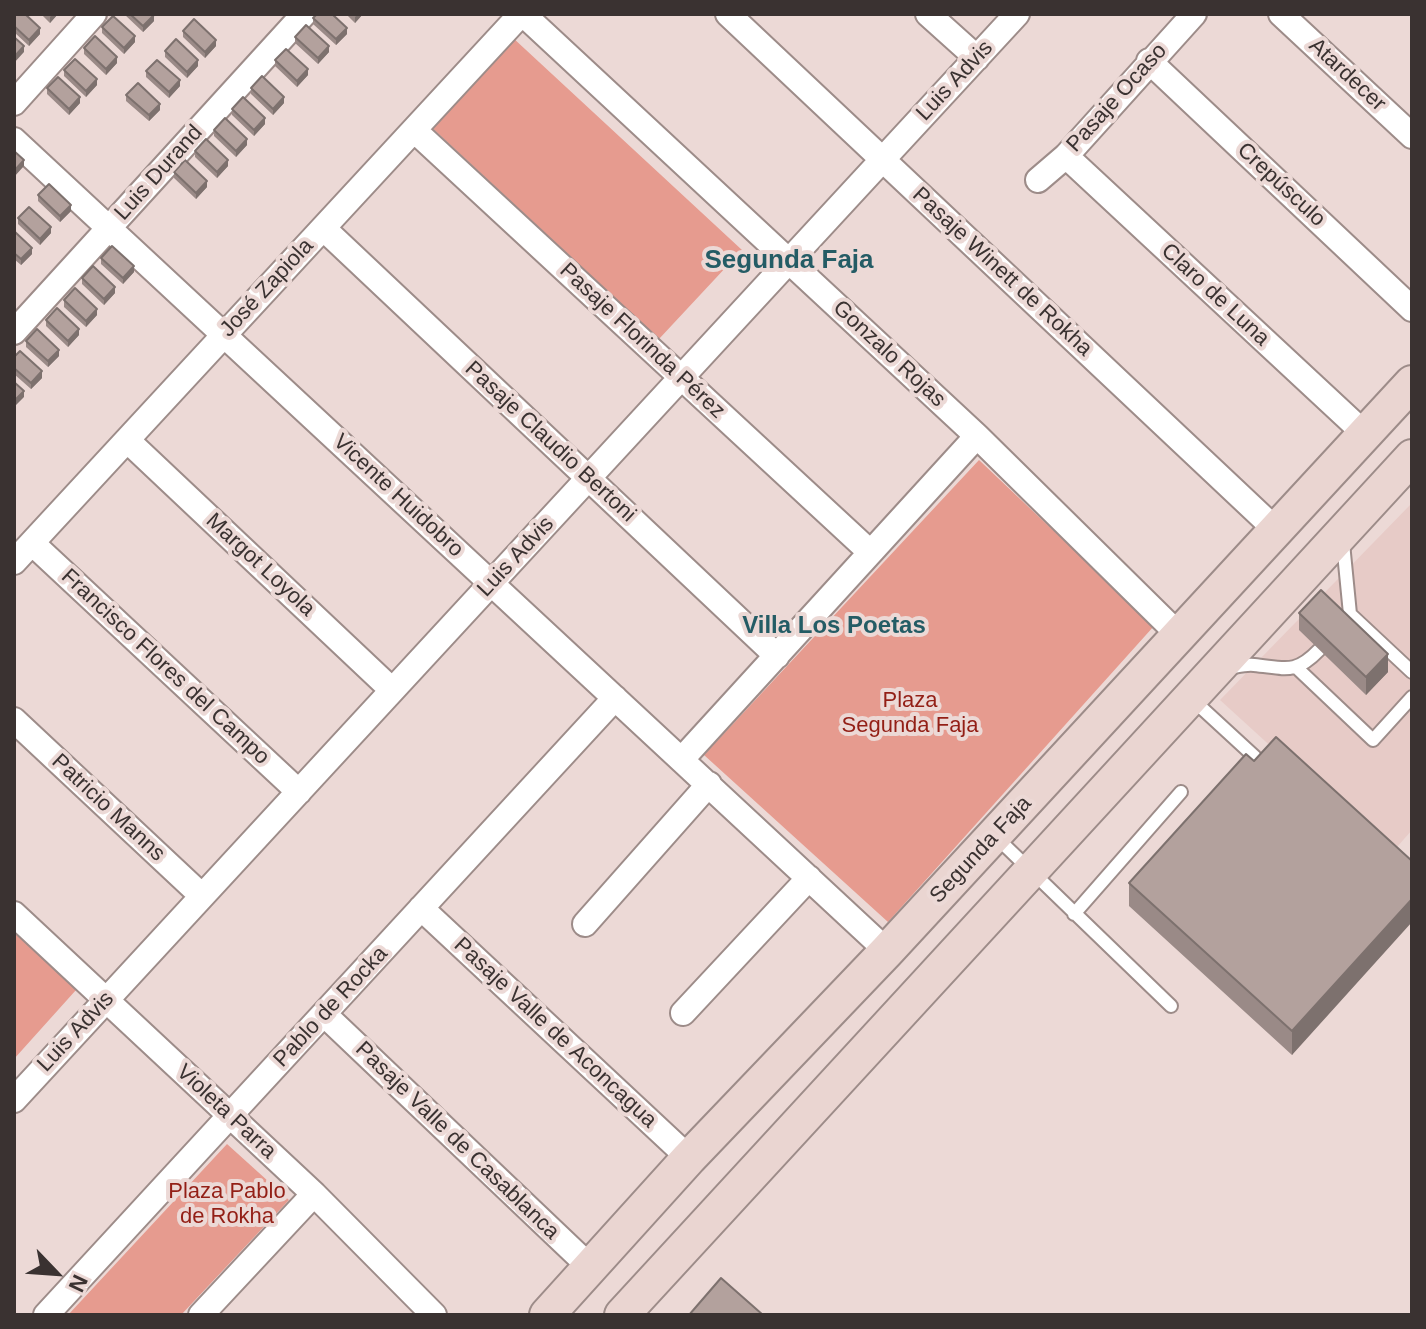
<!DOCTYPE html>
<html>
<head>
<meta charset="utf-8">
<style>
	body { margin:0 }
	#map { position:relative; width:1426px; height:1329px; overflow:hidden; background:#ecd9d6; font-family:Helvetica,sans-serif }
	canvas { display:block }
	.frame { position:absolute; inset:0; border:16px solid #3a3231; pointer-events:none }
	.north { position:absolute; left:16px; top:1233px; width:80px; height:80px; -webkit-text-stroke:6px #ecd9d6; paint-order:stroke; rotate:115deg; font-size:22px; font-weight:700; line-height:32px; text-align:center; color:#3a3231 }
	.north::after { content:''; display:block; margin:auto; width:28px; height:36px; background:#3a3231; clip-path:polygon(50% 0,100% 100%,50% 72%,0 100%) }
</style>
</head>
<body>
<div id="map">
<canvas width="1426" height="1329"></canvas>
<div class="frame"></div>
<div class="north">N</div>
</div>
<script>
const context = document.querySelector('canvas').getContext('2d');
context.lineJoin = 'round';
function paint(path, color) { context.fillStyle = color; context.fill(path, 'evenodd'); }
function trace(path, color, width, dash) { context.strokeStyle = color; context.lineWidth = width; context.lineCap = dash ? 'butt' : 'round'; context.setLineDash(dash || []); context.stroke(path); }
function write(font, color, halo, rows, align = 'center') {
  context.font = font + ' Helvetica,sans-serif'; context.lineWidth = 8; context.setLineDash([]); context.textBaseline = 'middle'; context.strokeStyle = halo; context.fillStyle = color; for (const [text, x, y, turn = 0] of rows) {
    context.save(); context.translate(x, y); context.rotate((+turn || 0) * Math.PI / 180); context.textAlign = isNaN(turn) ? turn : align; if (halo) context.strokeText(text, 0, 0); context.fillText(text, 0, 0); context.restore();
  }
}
paint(new Path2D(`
	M1412 503V830L1390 855 1220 700Z`), '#e7cbc7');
paint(new Path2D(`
	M512 37 742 250 659 339 430 126Z
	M979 460 1154 626 888 922 704 755Z
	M14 932 76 990 14 1059Z
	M227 1144 289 1200 181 1315H68Z`), '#e69b8f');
const lane = new Path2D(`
	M1343 543 1350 614 1412 672
	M1228 668C1236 667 1245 664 1254 665 1285 668 1295 675 1319 650
	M1297 668 1373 740 1412 697
	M1193 700 1255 757
	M995 836 1171 1006
	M1074 914 1181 792`);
const street = new Path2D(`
	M523 14 977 436 1179 635
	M728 14 1276 530
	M928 14 977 58
	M1281 14 1412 136
	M1149 61 1412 309
	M14 103 94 14
	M414 130 870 552
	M14 140 887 951
	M1066 156 1365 434
	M1038 180 1066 156 1194 14
	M323 228 777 656
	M14 332 304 14
	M127 440 392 690
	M32 543 299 792
	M14 562 521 14
	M14 720 202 896
	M682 759 977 436
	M421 908 689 1158
	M14 914 314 1194 434 1315
	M585 924 709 784
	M683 1013 809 878
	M325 1015 590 1267
	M14 1100 1017 14
	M46 1315 615 698
	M201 1315 314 1194`);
const secondary = new Path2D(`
	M547 1315 689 1158 887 951 1412 383
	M622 1315 1412 457`);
trace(lane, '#9d8c89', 16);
trace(street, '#9d8c89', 28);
trace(secondary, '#9d8c89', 38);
trace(lane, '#fff', 12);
trace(street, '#fff', 24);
trace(secondary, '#ead5d1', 34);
paint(new Path2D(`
	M14 14 40 34 29 46 14 32Z
	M41 14H58L50 23Z
	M124 14H154V21L143 32Z
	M346 14H363L355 23Z
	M313 18 347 34 336 45 313 24Z
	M102 27 135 42 124 54 102 33Z
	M183 31 216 46 205 58 183 37Z
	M295 37 329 52 318 64 295 43Z
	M84 48 117 63 106 75 84 54Z
	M165 51 198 66 187 78 165 57Z
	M275 60 308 75 297 87 275 66Z
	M64 70 97 85 86 97 64 76Z
	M146 71 180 86 169 98 146 77Z
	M47 88 80 103 69 115 47 94Z
	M251 88 284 103 273 115 251 94Z
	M126 95 160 110 149 121 126 101Z
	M232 109 265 124 254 136 232 115Z
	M214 130 247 145 236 157 214 136Z
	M195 151 228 166 217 178 195 157Z
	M174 172 207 187 196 199 174 178Z
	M38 195 71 211 60 222 38 201Z
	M18 218 51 233 40 245 18 224Z
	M14 231 32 254 21 265 14 259Z
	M101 258 134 272 123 284 101 264Z
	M82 278 115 293 104 305 82 284Z
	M64 300 97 315 86 327 64 307Z
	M46 320 79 335 68 347 46 326Z
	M26 341 59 356 48 367 26 347Z
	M14 357 42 378 31 389 14 374Z
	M1299 613 1388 672 1366 695 1299 630Z
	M1254 761 1412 861 1292 1055 1129 906V883Z`), '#9a8a87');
paint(new Path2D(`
	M53 14H58L50 23V17Z
	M358 14H363L355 23V17Z
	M154 15V21L143 32V26Z
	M40 28V34L29 46V40Z
	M347 28V34L336 45V39Z
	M135 36V42L124 54V48Z
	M216 40V46L205 58V52Z
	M24 46V52L14 63V57Z
	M329 46V52L318 64V58Z
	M117 57V63L106 75V69Z
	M198 60V66L187 78V72Z
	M308 69V75L297 87V81Z
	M97 79V85L86 97V91Z
	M180 80V86L169 98V92Z
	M80 97V103L69 115V109Z
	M284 97V103L273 115V109Z
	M160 104V110L149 121V115Z
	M265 118V124L254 136V130Z
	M247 139V145L236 157V151Z
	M24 160V166L14 177V171Z
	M228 160V166L217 178V172Z
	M207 181V187L196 199V193Z
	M71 205V211L60 222V216Z
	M51 227V233L40 245V239Z
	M32 248V254L21 265V259Z
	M134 266V272L123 284V278Z
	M115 287V293L104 305V299Z
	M97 309V315L86 327V321Z
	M79 329V335L68 347V341Z
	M59 350V356L48 367V361Z
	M42 371V378L31 389V383Z
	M24 391V397L14 407V401Z
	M1388 654V672L1366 695V677Z
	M1412 899V922L1292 1055V1031Z`), '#7d716e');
const building = new Path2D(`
	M14 14H25L40 28 29 40 14 26Z
	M130 14H154V15L143 26Z
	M317 14H332L347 28 336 39 313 18Z
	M113 16 135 36 124 48 102 27Z
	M194 19 216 40 205 52 183 31Z
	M306 25 329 46 318 58 295 37Z
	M95 36 117 57 106 69 84 48Z
	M14 37 24 46 14 57Z
	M176 39 198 60 187 72 165 51Z
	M286 49 308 69 297 81 275 60Z
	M75 59 97 79 86 91 64 70Z
	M157 60 180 80 169 92 146 71Z
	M262 76 284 97 273 109 251 88Z
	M58 77 80 97 69 109 47 88Z
	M138 83 160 104 149 115 126 95Z
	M243 97 265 118 254 130 232 109Z
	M225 118 247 139 236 151 214 130Z
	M206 139 228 160 217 172 195 151Z
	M14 151 24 160 14 171Z
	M185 160 207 181 196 193 174 172Z
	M49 184 71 205 60 216 38 195Z
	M29 207 51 227 40 239 18 218Z
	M14 231 32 248 21 259 14 253Z
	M112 246 134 266 123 278 101 258Z
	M93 266 115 287 104 299 82 278Z
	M75 288 97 309 86 321 64 300Z
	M57 308 79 329 68 341 46 320Z
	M37 329 59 350 48 361 26 341Z
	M20 351 42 371 31 383 14 368V357Z
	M14 382 24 391 14 401Z
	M1321 590 1388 654 1366 677 1299 613Z
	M1276 737 1412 861V899L1292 1031 1129 883 1246 754 1254 761Z
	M721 1278 763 1315H689Z`);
paint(building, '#b3a19d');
trace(building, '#7d716e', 2);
write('22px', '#3a3231', '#ecd9d6', [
	["Atardecer",1347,75,43],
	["Luis Advis",955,81,-47],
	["Pasaje Ocaso",1117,98,-48],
	["Luis Durand",159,173,-48],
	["Crepúsculo",1281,185,43],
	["Pasaje Winett de Rokha",1002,272,43],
	["José Zapiola",267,288,-47],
	["Claro de Luna",1215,295,43],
	["Pasaje Florinda Pérez",642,341,43],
	["Gonzalo Rojas",889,354,43],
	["Pasaje Claudio Bertoni",550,442,43],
	["Vicente Huidobro",398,496,43],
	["Luis Advis",516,557,-47],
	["Margot Loyola",260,565,43],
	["Francisco Flores del Campo",165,667,43],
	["Patricio Manns",108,808,43],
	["Segunda Faja",981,850,-47],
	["Pablo de Rocka",331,1007,-47],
	["Luis Advis",76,1032,-47],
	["Pasaje Valle de Aconcagua",555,1033,43],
	["Violeta Parra",226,1112,43],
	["Pasaje Valle de Casablanca",457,1141,44]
]);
write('22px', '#931f16', '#ecd9d6', [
	["Plaza",910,701],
	["Segunda Faja",910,726],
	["Plaza Pablo",227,1192],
	["de Rokha",227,1217]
]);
write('bold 24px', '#245c65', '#ecd9d6', [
	["Villa Los Poetas",834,626]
]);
write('bold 26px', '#245c65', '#ecd9d6', [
	["Segunda Faja",789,261]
]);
</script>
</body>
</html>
